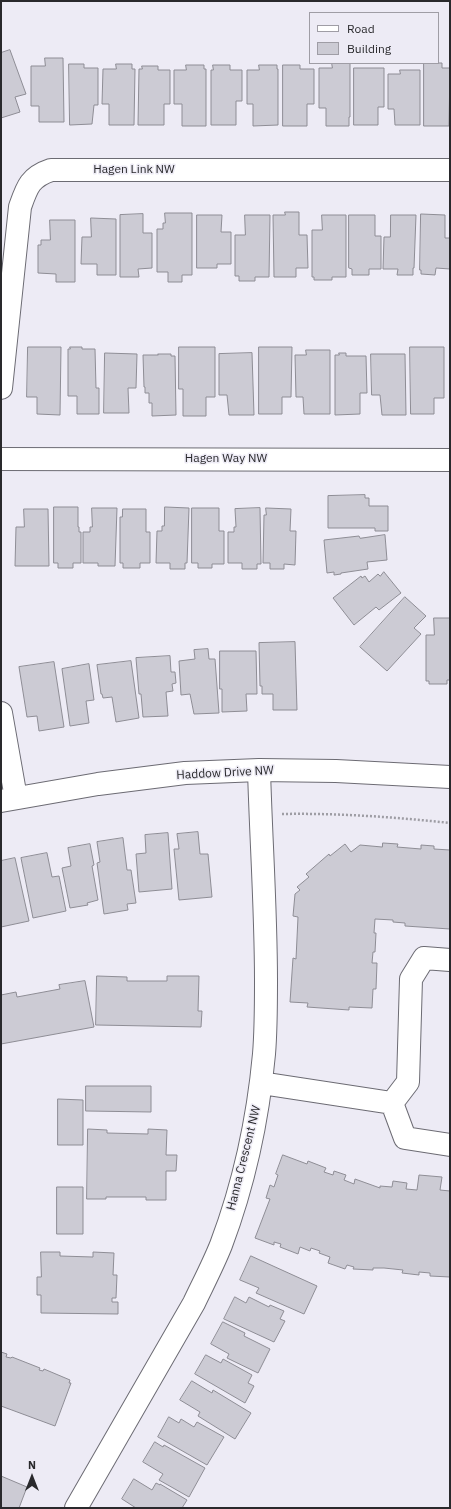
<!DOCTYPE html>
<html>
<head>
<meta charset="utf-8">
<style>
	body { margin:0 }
	#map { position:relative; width:451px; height:1509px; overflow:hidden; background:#edebf5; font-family:"IBM Plex Sans",sans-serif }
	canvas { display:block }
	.frame { position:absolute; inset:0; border:2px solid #29292c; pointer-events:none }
	.legend { position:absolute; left:309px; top:12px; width:130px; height:52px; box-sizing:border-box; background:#edebf5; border:1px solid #9f9da5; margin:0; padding:5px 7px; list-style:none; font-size:12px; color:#29292c }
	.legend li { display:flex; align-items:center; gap:8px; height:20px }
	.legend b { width:20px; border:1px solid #9f9da5 }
	.north { position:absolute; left:12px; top:1457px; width:40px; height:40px; -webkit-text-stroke:3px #edebf5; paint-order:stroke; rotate:0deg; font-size:11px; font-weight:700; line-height:16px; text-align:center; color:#29292c }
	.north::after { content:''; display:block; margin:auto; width:14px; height:18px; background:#29292c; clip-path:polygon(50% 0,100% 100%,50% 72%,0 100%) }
</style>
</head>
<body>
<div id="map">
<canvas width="451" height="1509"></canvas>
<div class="frame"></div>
<ul class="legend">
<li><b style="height:5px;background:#fff"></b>Road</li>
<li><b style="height:11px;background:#cccbd4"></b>Building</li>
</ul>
<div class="north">N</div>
</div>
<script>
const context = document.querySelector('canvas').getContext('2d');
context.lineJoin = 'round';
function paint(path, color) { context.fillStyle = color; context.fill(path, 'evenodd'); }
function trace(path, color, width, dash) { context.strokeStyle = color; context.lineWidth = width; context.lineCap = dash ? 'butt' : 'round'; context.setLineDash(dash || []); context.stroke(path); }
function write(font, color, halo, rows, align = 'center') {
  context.font = font + ' "IBM Plex Sans",sans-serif'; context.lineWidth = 3; context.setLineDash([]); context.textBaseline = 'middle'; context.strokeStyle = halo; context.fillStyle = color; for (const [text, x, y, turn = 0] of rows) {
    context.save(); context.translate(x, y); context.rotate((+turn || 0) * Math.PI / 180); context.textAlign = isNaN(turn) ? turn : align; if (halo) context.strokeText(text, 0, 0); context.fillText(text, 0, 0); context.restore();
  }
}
const building = new Path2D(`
	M10 50 26 94 15 97 20 112 1 118V53Z
	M45 58H63L64 122H39V106H31V66H45Z
	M332 63H350V117H349V126H326V108H319V68H332Z
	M424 63H442V68H450L449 126H424Z
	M69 64H84V68H98V105H94L92 124 70 125Z
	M116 64H132V69H135L134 125H109V104H102L103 69H116Z
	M186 65H204V69H206V126H182V104H174V70H186Z
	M213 65H230V70H242V101H236V125H211V70H213Z
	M259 65H277V69H278V125L253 126V104H247V70H259Z
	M283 65H300V69H314V104H307V126H283Z
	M142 66H158V70H170V104H164V125H138L139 69H142Z
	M354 68H384V107H378V125H354Z
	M400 70H420V125H395L394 109H388V74H400Z
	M285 212H299V235H307L308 268H296V277H274L273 215H285Z
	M165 213H192V275H182V282H168V272H157V229H163V223H165Z
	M143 214V233H152V268L138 269 139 277H120V215Z
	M421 214 445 215V238H450V269L436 268 435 275 421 274V270H420Z
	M197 215H222L221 232H231V264H217V268H197Z
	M245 215H270L269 277H255V281H239V276H235V235H245Z
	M322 215H346V277H332V280H314V277H312V230H322Z
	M349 215H375V236H381V269H369V275H352V269L349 268Z
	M391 215H416L414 268H413V275H397L398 269H383L384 237H390Z
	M91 218 116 219V275H97V264H81L82 237H91Z
	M50 220H75V282H56V274L38 273V245H41V240H50Z
	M28 347H61L60 415 37 414V397H27Z
	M70 347H82V349H95L96 388H99V414H77V396H68V349H70Z
	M179 347H215V397H206V416H183V389H179Z
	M259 347H292L291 397H282V414H259Z
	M410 347H444V398H434V414H411Z
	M306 350H330V414H304L303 397H296L295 355H306Z
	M105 353 137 354 136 388H128L129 413H104Z
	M252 353 254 415H229L227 395H219V354Z
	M339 353H346V356H366L367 393H360V414L335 415V355H339Z
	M158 354H171V356H175L176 415 152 416V403H149V393H145V387H144L143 355H158Z
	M371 354H405L406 415H382L380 395H372Z
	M365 495V498H369V506H388V531H375V528H328V496Z
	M54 507H78V527H79V532H81V563H73V568H58V563H54Z
	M165 507 189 508 187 563H185V569H170V563H156L157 531H162V526H164Z
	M92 508H117L115 566H98V563H83V532H90V527H92Z
	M192 508H219V531H224V564H212V568H198V563H192Z
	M260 508 261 564H257V569H242V563H228V532H234V527H236L235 509Z
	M266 508 291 509 290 531H296L295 565 284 564V569H270V563H263L264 515H266Z
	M24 509H48L49 566H15L16 527H24Z
	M123 509H146V532H150V563H140V568H123V563H120V517H122Z
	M385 535 387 560 367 562 368 569 341 573V574L334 575V572L327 573 324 540 359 536 360 538Z
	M384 572 401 593 379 610 376 607 354 625 333 598 361 576 362 578 365 576 369 582 378 574 380 576Z
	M405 597 426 616 414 628 421 634 387 671 360 647Z
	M434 618H450V680H447V684H429V681H426V635H434Z
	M295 642 297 710H273V694H262V686H260L259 643Z
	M208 649 209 659H215L219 713 194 714 190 694 181 695 179 661 195 659 194 650Z
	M220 651H256L257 694H246L247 711 222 712V689H220Z
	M170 656 171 672H175L176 683 172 684 173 691 166 692 168 716 143 717 141 694H139L136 658Z
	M131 661 139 718 116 722 112 697 103 698 102 694H101L97 665Z
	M54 662 64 727 39 731 37 716 27 717 19 667Z
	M89 664 94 700 86 701 89 723 70 726 62 669Z
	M198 832 200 854H208L212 897 179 900 174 849H179L177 834Z
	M168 833 172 889 139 892 136 854 146 853 145 835Z
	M123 838 127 870H131L136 903 127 904 128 910 104 914 97 863 100 862 97 842Z
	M383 843 398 844 397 847 421 849V845L434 846V849L450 850V929L405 926V923L393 922V920L375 919 374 933H376L375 952H373L372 963H377L376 989H373L372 1008 349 1007V1010L307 1007 308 1003 290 1002 293 958 296 959 298 917 293 916 295 894 300 890 297 887 309 877 306 874 329 854 330 856 345 844 351 852 360 845 382 847Z
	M90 844 94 865 92 866 98 900 87 903 88 905 70 908 62 868 71 866 68 848Z
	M47 853 52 877 59 876 66 911 33 918 21 858Z
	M15 858 29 921 1 927V861Z
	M97 976 127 977V981H167V976H199L198 1011H202L201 1027 96 1025Z
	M85 981 94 1027 1 1044V995L16 992 17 997 60 989 59 985Z
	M86 1086H151V1112L86 1111Z
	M58 1099 83 1100V1145H58Z
	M88 1129 107 1130V1133L148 1134V1129L167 1130 166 1155H177L176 1171H166V1200H146V1197H106V1199H87Z
	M283 1155 307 1164 308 1161 326 1168 324 1172 333 1175 334 1171 346 1175 344 1180 354 1184 355 1179 380 1188V1186L392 1187 393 1181 407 1183 406 1189 417 1190 419 1175 442 1177 440 1190 450 1191V1277L430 1276V1273L419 1272V1275L402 1273 403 1270 384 1268H373V1270L353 1269 354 1267 347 1265 345 1269 328 1263 330 1257 319 1253 320 1251 311 1248 310 1251 300 1247 298 1254 280 1247 281 1244 274 1242V1245L255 1238 270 1199 266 1198 270 1185 274 1187 278 1175 276 1174Z
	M57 1187H83V1234H57Z
	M41 1252H60V1256L93 1257V1252L114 1253 113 1275H117L116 1298H112V1302H118V1314L41 1313V1295H37V1277H41Z
	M251 1256 317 1286 304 1314 256 1293 259 1288 240 1280Z
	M235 1297 246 1303 249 1297 269 1307 270 1305 284 1311 280 1319 285 1321 274 1342 224 1319Z
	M223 1322 245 1333 244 1336 270 1349 258 1373 227 1358 229 1354 211 1344Z
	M1 1352 7 1354 6 1357 11 1358 12 1357 40 1368 39 1370 43 1371 44 1369 70 1380 69 1383H71L55 1426 1 1406Z
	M206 1355 221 1363 223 1359 252 1375 248 1383 254 1386 245 1403 195 1374Z
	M192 1381 212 1393 213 1390 251 1413 235 1439 198 1416 200 1412 180 1400Z
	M169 1417 179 1423 181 1419 194 1427 197 1422 224 1437 207 1465 158 1437Z
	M155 1442 163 1447 164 1445 205 1468 189 1497 159 1480 163 1474 143 1462Z
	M1 1476 27 1487 19 1508H1Z
	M134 1479 152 1490 156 1483 160 1485V1484L187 1500 182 1508H136L122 1499Z`);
paint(building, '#cccbd4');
trace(building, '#8e8d95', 1);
const minor = new Path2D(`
	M1 388 20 207C27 187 30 177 51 170H450
	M1 459 450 460
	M1 713 16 798
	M1 801 98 784 185 773 259 770 336 771 450 777
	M261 1083 392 1103
	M392 1103 408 1082 411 979 424 958 450 960
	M392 1103 405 1138 450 1145
	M76 1508 194 1303C203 1284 213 1265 221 1245 244 1184 258 1119 264 1054 266 1030 266 1005 266 981 266 911 261 840 259 770`);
trace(minor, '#6c6b73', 24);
trace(new Path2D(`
	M282 814C338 813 394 817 450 823`), '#9e9da4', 2.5, [2, 2]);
trace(minor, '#fff', 22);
write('12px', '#29292c', '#edebf5', [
	["Hagen Link NW",134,170],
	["Hagen Way NW",226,459],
	["Haddow Drive NW",225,773,-3],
	["Hanna Crescent NW",244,1158,-76]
]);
</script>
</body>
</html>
